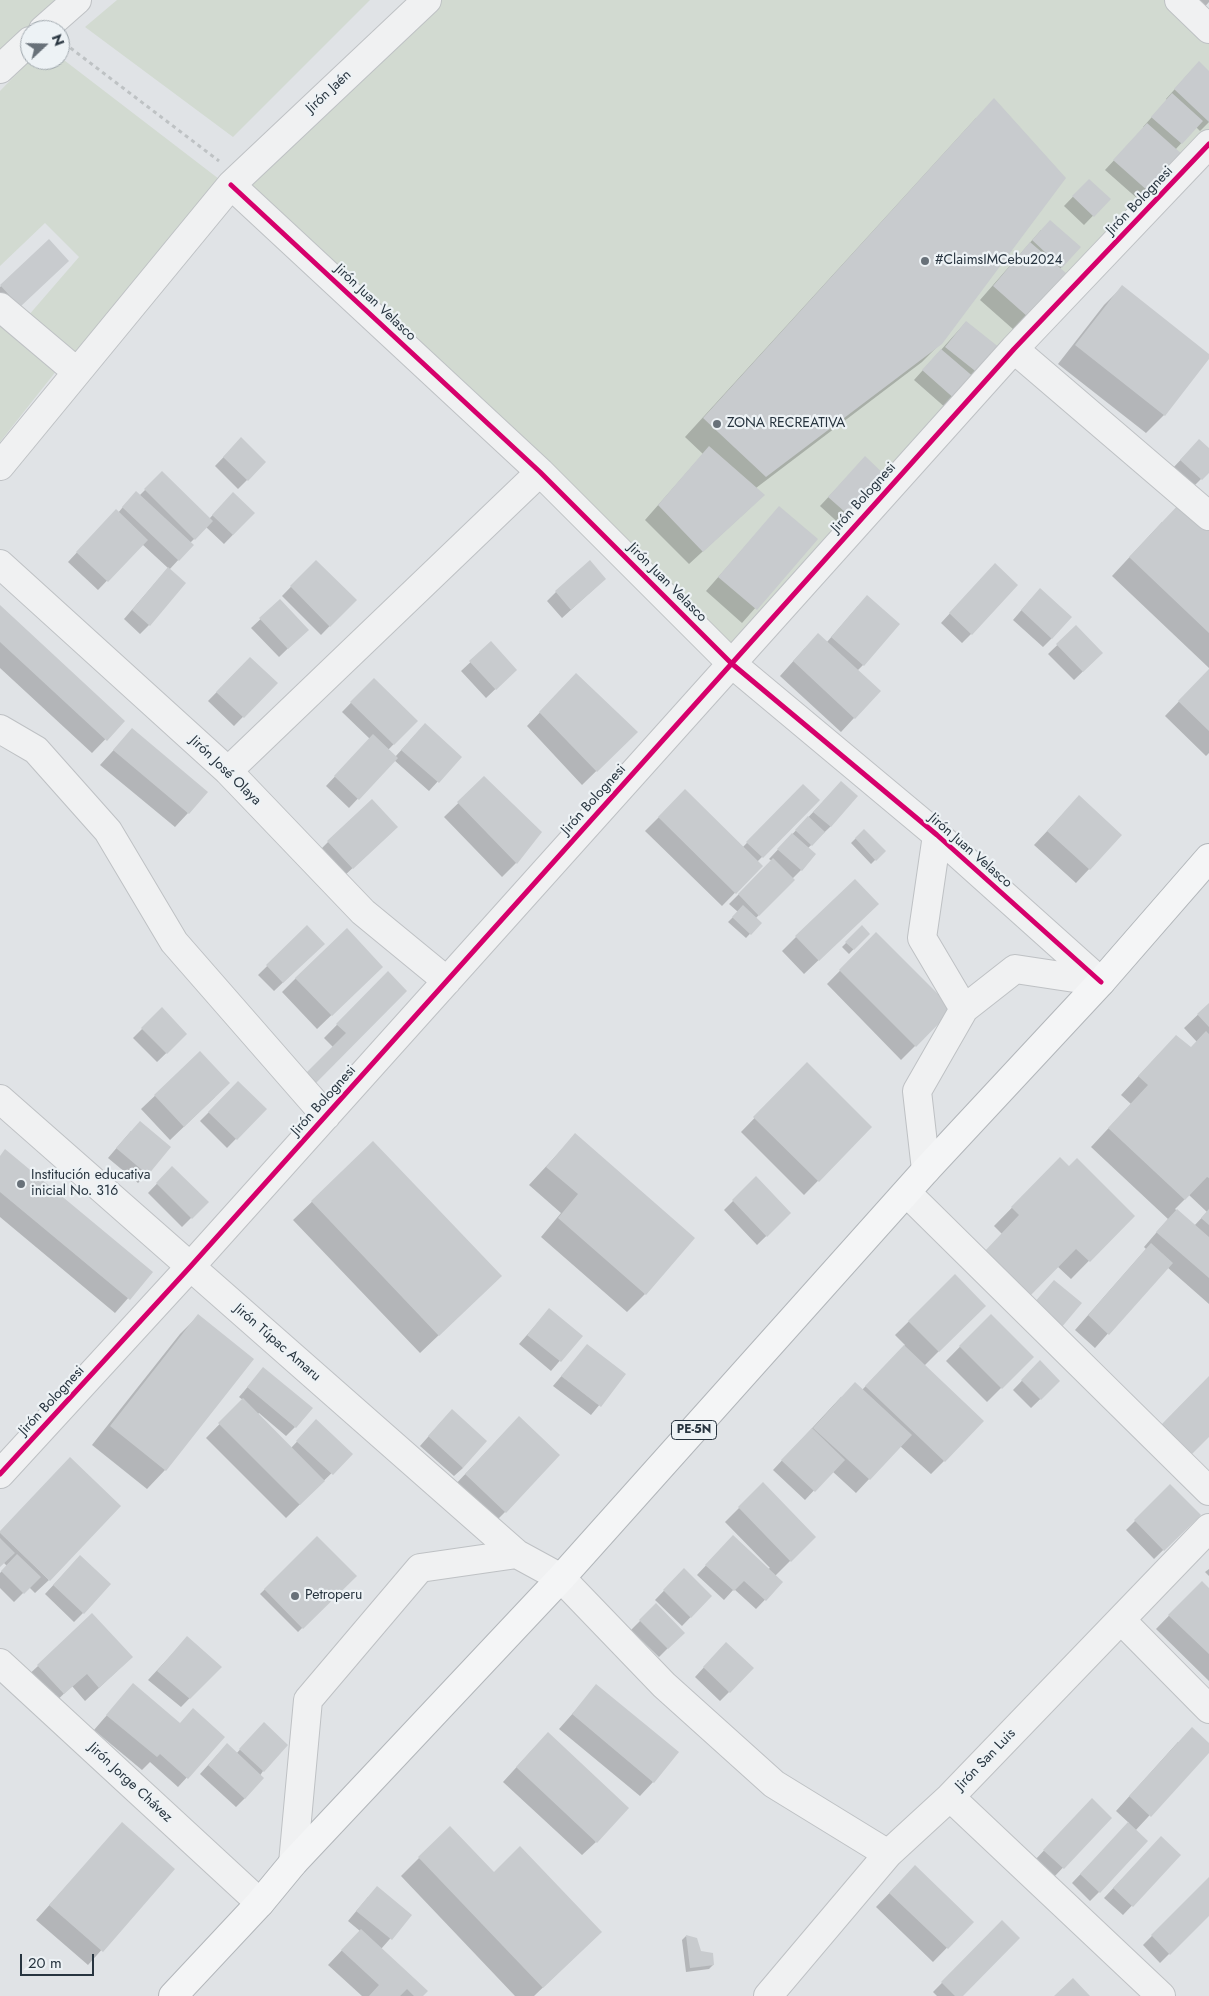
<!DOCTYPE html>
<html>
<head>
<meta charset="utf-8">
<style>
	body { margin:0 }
	#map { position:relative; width:1209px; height:1996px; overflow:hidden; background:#e0e3e6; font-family:Jost,sans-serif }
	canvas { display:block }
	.north { position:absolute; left:20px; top:20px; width:50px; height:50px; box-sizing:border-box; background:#edf2f5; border:1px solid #9ea6ac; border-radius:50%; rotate:69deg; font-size:14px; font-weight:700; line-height:20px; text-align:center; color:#27343f }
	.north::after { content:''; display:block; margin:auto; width:18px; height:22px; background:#687179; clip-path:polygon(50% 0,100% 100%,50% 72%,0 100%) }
	.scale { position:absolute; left:20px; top:1954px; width:74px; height:22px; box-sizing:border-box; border:2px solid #27343f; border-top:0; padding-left:6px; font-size:15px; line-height:18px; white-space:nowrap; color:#27343f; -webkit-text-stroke:4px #edf2f5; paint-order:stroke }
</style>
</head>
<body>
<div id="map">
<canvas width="1209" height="1996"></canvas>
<div class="north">N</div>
<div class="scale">20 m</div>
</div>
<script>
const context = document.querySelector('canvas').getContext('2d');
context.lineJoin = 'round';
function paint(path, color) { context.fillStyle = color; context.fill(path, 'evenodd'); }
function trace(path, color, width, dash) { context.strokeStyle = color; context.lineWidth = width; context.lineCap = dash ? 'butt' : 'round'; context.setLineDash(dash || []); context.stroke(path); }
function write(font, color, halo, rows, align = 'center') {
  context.font = font + ' Jost,sans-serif'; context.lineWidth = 4.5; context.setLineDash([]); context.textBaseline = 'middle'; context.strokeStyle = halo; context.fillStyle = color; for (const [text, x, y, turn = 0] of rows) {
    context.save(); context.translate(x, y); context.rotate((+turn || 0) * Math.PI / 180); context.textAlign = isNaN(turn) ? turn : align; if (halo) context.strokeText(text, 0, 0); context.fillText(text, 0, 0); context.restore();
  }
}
paint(new Path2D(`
	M0 0H70L0 68Z
	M117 0H370L233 137 85 27Z
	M427 0H1179L1209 29V146L731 663 231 185Z
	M60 57 219 179 75 360 28 316 79 257 45 223 0 266V91L30 60H60Z
	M0 317 57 370 0 442Z`), '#d2dad1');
paint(new Path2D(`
	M1190 0H1209V2L1201 11Z
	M1190 72H1209V122L1200 131 1196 127 1175 150 1181 155 1139 200 1105 170 1144 128 1143 127 1167 100 1166 99Z
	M976 118 941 343 922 362 756 488 750 508 689 564 645 520 703 454 685 437Z
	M1089 180 1109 199 1084 225 1064 206Z
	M1041 230 1079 247 1060 269 1028 316 1014 330 980 300Z
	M49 241 10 315 0 304V287Z
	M1122 287 1209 355 1164 415 1146 433 1058 364 1104 305Z
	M966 322 1003 352 947 409 914 380Z
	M241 439 265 462 238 489 215 466Z
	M1190 450H1209V471L1192 488 1172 469Z
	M865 458 844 528 820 506Z
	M162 473 209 519 224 503 253 514 224 544 206 527 190 543 192 545 169 570 149 625 140 634 124 619 168 568 142 544 98 590 68 562 107 520 118 513 127 502 139 496Z
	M779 508 816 539 742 623 706 591Z
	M1162 522 1209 531V668L1112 576Z
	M316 561 355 600 321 635 282 596Z
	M986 574 971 634 962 643 941 623Z
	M595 588 562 618 547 601 556 592Z
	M1031 599 1052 638 1043 647 1013 620Z
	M280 601 307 630 279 657 251 628Z
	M858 606 863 665 857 671 854 718 841 732 780 676 805 648 827 642Z
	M0 607 123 721 92 753 0 668Z
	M1076 627 1102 653 1074 680 1048 654Z
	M491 643 506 679 486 698 461 671Z
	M250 658 276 683 234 726 208 701Z
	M1209 670V753L1206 756 1165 716Z
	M374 679 416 721 388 750 395 757 416 734 460 757 429 791 394 760 349 808 326 786 370 739 342 712Z
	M563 688 636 732 582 785 527 726Z
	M132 730 188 813 175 827 100 765Z
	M484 778 540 832 516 863 502 877 444 817Z
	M803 785 818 800 757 862 761 866 722 906 645 831 685 791 742 848Z
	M832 792 856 796 830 827 807 849 801 870 792 879 793 880 755 919 760 923 746 938 728 922 738 912 729 904 772 861 769 859Z
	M1066 811 1121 835 1076 883 1034 845Z
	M864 830 884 851 871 864 851 843Z
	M387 836 343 877 319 851 328 842Z
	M863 918 804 974 782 951 796 937Z
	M307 927 314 953 274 991 258 975Z
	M862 927 868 934 849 954 842 947Z
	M876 934 952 1009 901 1060 827 984Z
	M388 973 405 991 333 1047 324 1038Z
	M296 978 368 980 317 1029 282 992Z
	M1209 1004V1304L1167 1267 1095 1348 1075 1330 1146 1249 1144 1247 1168 1219 1091 1147 1131 1104 1121 1095 1158 1055 1190 1049 1197 1042 1184 1028ZM1189 1195 1207 1212 1194 1226 1175 1209Z
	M162 1009 186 1034 157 1062 133 1038Z
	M200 1053 215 1097 170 1140 141 1109Z
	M807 1064 871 1127 804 1195 741 1132Z
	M238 1083 265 1109 227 1148 200 1121Z
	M131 1131 147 1174 138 1183 108 1158Z
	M575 1135 645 1294 627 1312 541 1237 561 1213 529 1185Z
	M373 1143 482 1294 420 1353 293 1220Z
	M0 1157 151 1272 115 1313 0 1217Z
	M1069 1167 1133 1216 1071 1279 1057 1266 1002 1234 994 1226 1042 1177Z
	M172 1168 207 1202 182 1227 148 1193Z
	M756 1178 790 1213 757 1245 724 1210Z
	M955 1276 984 1306 924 1366 944 1461 931 1474 900 1446 856 1493 832 1471 805 1500 773 1470 841 1397 862 1390 905 1345 895 1335Z
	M549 1310 581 1336 551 1371 519 1344Z
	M991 1315 1032 1357 987 1402 946 1361Z
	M198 1316 253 1359 165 1470 147 1489 92 1445 180 1334Z
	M587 1346 624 1375 591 1415 553 1386Z
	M1040 1362 1059 1381 1031 1408 1013 1390Z
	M263 1369 295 1427 286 1436 259 1413 257 1415 291 1448 308 1430 351 1454 286 1518 206 1438 243 1400 239 1397Z
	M1209 1377V1435L1178 1466 1149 1438Z
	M443 1420 463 1468 454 1476 420 1446Z
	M506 1431 505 1512 491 1526 452 1488Z
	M763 1484 814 1537 775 1576 782 1582 756 1609 734 1589 724 1600 697 1575 724 1546 768 1569 770 1568 725 1522Z
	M1170 1486 1199 1515 1154 1559 1126 1530Z
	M0 1532 49 1580 35 1593 29 1587 14 1602 0 1588V1573L7 1566 3 1562 0 1565Z
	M317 1538 355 1576 298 1632 260 1594Z
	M71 1566 83 1613 74 1622 45 1594Z
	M1209 1569V1576L1205 1572Z
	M684 1570 711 1596 682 1626 655 1600Z
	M1209 1589V1681L1156 1629 1188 1596Z
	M656 1605 683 1633 659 1657 631 1630Z
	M187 1638 220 1667 181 1707 148 1680Z
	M717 1653 729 1692 720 1701 695 1677Z
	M38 1666 117 1671 85 1701 72 1686 50 1707 24 1679Z
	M133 1685 179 1724 224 1737 178 1787 150 1762 142 1770 94 1730Z
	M597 1686 653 1782 640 1796 559 1729Z
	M255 1733 263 1771 245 1798 236 1807 200 1774 218 1754H236Z
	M1178 1742 1209 1745V1751L1135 1831 1099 1892 1090 1901 1072 1883 1129 1823 1116 1811Z
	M534 1748 596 1842 582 1855 503 1782Z
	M1083 1809 1110 1818 1054 1877 1035 1860Z
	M122 1824 174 1869 88 1965 36 1920Z
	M1152 1847 1179 1856 1123 1915 1104 1898Z
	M419 1858 494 1873 582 1950 534 1996H515L401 1876Z
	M1209 1878V1914L1160 1963 1143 1945Z
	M901 1881 972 1922 933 1962 876 1907Z
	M368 1897 411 1915 381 1949 421 1996H362L328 1965 360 1931 348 1921Z
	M1002 1922 961 1996H937L933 1992Z
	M686 1936 713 1965 709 1969 686 1972 682 1940Z`), '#0003');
paint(new Path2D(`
	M1199 61 1209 71V122L1174 89Z
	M1172 93 1203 121 1182 144 1151 117Z
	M994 98 1066 178 942 344 766 477 703 418Z
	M1147 123 1183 155 1149 192 1113 160Z
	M1089 179 1111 199 1094 217 1072 196Z
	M1050 220 1081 247 1062 268 1032 240Z
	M49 239 69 261 20 307 0 285Z
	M1030 242 1066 273 1028 317 993 286Z
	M1122 285 1209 354V359L1165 416 1075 345Z
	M966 321 1005 352 984 378 945 347Z
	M941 349 976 379 957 401 922 370Z
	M241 437 266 462 248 481 223 457Z
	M1199 439 1209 448V473L1202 480 1180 460Z
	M709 446 765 495 703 552 658 505Z
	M865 456 890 480 854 520 828 497Z
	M162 471 213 521 195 540 144 489Z
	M136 491 194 545 179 561 122 507Z
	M233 492 255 513 233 535 212 515Z
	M1181 502 1209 530V633L1129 557Z
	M779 506 818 539 757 610 718 577Z
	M116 509 148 540 108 582 76 552Z
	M316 560 357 600 330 627 290 586Z
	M590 560 606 579 571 610 555 591Z
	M995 563 1018 585 972 635 949 613Z
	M168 567 186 583 150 626 132 610Z
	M1040 588 1072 617 1052 639 1021 610Z
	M867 595 900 624 864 666 831 637Z
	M280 599 309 630 288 649 259 618Z
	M0 605 125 721 107 741 0 642Z
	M1076 625 1103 653 1083 672 1056 644Z
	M818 633 881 691 855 719 793 661Z
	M491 641 517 670 496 690 469 661Z
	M250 657 278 683 244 718 216 692Z
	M1209 669V731L1178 701Z
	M576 673 638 732 597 772 539 712Z
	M374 678 418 721 394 745 350 702Z
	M425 723 462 757 439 783 401 750Z
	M132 728 208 792 189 814 113 750Z
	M373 734 398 758 359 800 334 776Z
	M484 776 542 832 517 864 457 802Z
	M841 781 858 796 831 827 813 812Z
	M803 784 820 800 763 858 746 842Z
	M685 789 763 866 736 894 658 817Z
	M1079 795 1122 835 1090 870 1047 831Z
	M372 799 398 827 353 869 327 841Z
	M808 816 825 832 812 846 795 830Z
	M864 829 886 851 876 861 855 838Z
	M792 833 816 854 802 871 777 849Z
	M773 858 795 880 759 916 738 894Z
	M855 879 879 904 819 961 795 936Z
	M743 905 762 923 751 935 732 917Z
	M307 925 325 944 283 983 266 965Z
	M862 925 870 934 854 950 845 942Z
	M347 928 383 967 332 1016 295 978Z
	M876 932 953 1009 916 1047 839 970Z
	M388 971 407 991 315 1084 305 1074 346 1033 336 1024Z
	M1209 1003V1027L1197 1014Z
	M162 1007 187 1034 167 1054 141 1028Z
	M1206 1031 1209 1034V1178L1207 1177 1185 1200 1108 1128 1148 1085 1138 1076 1176 1035 1191 1047Z
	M200 1051 230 1083 184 1127 154 1095Z
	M807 1062 872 1127 819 1182 753 1117Z
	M238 1081 267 1109 237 1140 208 1112Z
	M140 1121 171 1147 148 1175 116 1148Z
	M575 1133 695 1238 646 1295 558 1218 578 1194 546 1167Z
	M373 1141 502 1276 439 1336 311 1201Z
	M5 1149 153 1272 130 1300 0 1192V1156Z
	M1060 1157 1069 1166 1077 1158 1135 1216 1090 1262 1076 1249 1030 1296 984 1252 1019 1215 1011 1207Z
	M172 1166 209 1202 192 1219 156 1183Z
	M756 1176 791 1213 767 1237 732 1200Z
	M1177 1209 1209 1237V1278L1156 1232Z
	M1209 1209V1225L1201 1218Z
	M1151 1243 1173 1263 1109 1335 1088 1315Z
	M955 1274 986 1306 939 1352 908 1321Z
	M1054 1280 1082 1303 1061 1328 1033 1304Z
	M549 1308 583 1336 561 1362 527 1335Z
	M198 1314 254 1359 166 1471 110 1426Z
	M991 1314 1034 1357 1002 1389 959 1346Z
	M587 1344 626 1374 601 1407 561 1376Z
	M904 1345 984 1421 945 1462 865 1386Z
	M1040 1360 1060 1381 1041 1400 1021 1380Z
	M263 1367 313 1408 296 1428 247 1387Z
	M1209 1376V1437L1192 1454 1162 1424Z
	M855 1382 912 1435 870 1480 813 1428Z
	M243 1398 325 1481 300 1505 218 1423Z
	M452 1409 487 1441 463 1468 428 1436Z
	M519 1416 560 1455 506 1513 465 1474Z
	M316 1419 353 1454 333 1475 296 1441Z
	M812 1428 845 1460 815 1492 781 1460Z
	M70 1457 121 1506 50 1581 0 1533V1531Z
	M763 1482 816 1537 791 1562 738 1507Z
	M1170 1484 1201 1515 1164 1551 1134 1520Z
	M733 1535 783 1582 766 1601 744 1581 734 1591 705 1565Z
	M317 1536 357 1576 303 1629 264 1589Z
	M0 1538 15 1553 0 1567Z
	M17 1554 41 1577 24 1594 1 1571Z
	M80 1555 111 1584 84 1614 53 1585Z
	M684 1568 712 1596 691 1618 663 1590Z
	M1202 1581 1209 1588V1654L1168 1615Z
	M656 1603 685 1633 668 1649 639 1620Z
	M92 1613 133 1657 99 1688 87 1674 64 1694 37 1665Z
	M187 1636 222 1667 190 1699 157 1671Z
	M726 1642 754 1668 730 1693 703 1667Z
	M133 1683 180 1723 193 1708 225 1737 188 1779 160 1754 157 1757 106 1715Z
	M596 1684 679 1752 654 1783 572 1714Z
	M264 1722 288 1745 264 1772 239 1749Z
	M1192 1727 1209 1743V1753L1151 1817 1129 1796Z
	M548 1732 629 1808 597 1843 516 1767Z
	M227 1743 264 1778 245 1799 208 1765Z
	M1092 1798 1112 1818 1064 1869 1043 1850Z
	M122 1822 175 1869 103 1952 49 1905Z
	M1128 1822 1148 1841 1100 1893 1080 1874Z
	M450 1826 494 1872 520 1846 602 1932 543 1988 418 1857Z
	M1161 1836 1181 1855 1133 1907 1113 1888Z
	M915 1865 974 1922 948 1949 889 1893Z
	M1209 1877V1916L1170 1955 1151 1935Z
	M377 1886 412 1915 392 1940 356 1911Z
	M1002 1920 1020 1938 963 1996H955L941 1982Z
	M361 1929 428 1991 423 1996H414L407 1989 400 1996H369L379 1985 341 1950Z
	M686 1935 697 1938 701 1951 713 1953 714 1965 690 1968Z
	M1073 1978 1090 1996H1054Z`), '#c8cbce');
const minor = new Path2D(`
	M1179 0 1209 29
	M43 30 77 0
	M0 69 30 41
	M231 185 540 472 731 663 937 835 1101 982
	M0 307 77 372
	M1014 349 1209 516
	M0 466 231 185 427 0
	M0 564 228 771 363 912 447 981
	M0 729 36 750 108 831 174 942 326 1116
	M228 771 540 472
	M964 1009 1015 969 1101 982
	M0 1099 517 1554 561 1578 664 1685 774 1784 888 1854
	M926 1170 917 1091 964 1009 922 938 937 835
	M907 1193 1209 1491
	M0 1474 190 1267 1014 349 1209 144
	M1121 1620 1209 1709
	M0 1663 260 1903
	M950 1797 1161 1996
	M293 1863 308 1700 420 1568 517 1554
	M768 1996 888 1854 950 1797 1209 1528`);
const highway = new Path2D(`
	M173 1996 260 1903 293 1863 561 1578 926 1170 1101 982 1209 858`);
trace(minor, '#bec1c4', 30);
trace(highway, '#b2b6ba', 30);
trace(new Path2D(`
	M64 43 219 161`), '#bec2c4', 3, [4, 4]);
trace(minor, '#f0f1f2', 28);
trace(highway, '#f4f5f6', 28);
trace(new Path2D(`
	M231 185 540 472 731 663 937 835 1101 982
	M0 1474 190 1267 1014 349 1209 144`), '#d6006c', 5);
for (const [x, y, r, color] of [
	[925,261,5,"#687179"],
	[717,424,5,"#687179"],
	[21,1184,5,"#687179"],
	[295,1596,5,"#687179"]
]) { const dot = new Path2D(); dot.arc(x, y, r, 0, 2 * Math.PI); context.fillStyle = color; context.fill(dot); trace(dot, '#edf2f5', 2); }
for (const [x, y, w] of [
	[694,1430,45]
]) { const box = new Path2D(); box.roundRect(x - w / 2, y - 9.5, w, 19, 4); context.fillStyle = '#edf2f5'; context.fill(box); trace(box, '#27343f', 1); }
write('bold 12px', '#27343f', null, [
	["PE-5N",694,1430]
]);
write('14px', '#27343f', '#edf2f5', [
	["Jirón Jaén",329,92,-43],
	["Jirón Bolognesi",1140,201,-46],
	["Jirón Juan Velasco",375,303,43],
	["Jirón Bolognesi",864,498,-48],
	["Jirón Juan Velasco",667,583,45],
	["Jirón José Olaya",225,771,44],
	["Jirón Bolognesi",594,800,-48],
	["Jirón Juan Velasco",970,851,41],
	["Jirón Bolognesi",324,1101,-48],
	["Jirón Túpac Amaru",277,1343,41],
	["Jirón Bolognesi",52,1401,-47],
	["Jirón San Luis",986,1760,-46],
	["Jirón Jorge Chávez",130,1783,43]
]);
write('14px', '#27343f', '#edf2f5', [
	["#ClaimsIMCebu2024",935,261],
	["ZONA RECREATIVA",727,424],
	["Institución educativa",31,1176],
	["inicial No. 316",31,1192],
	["Petroperu",305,1596]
], 'left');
</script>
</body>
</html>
